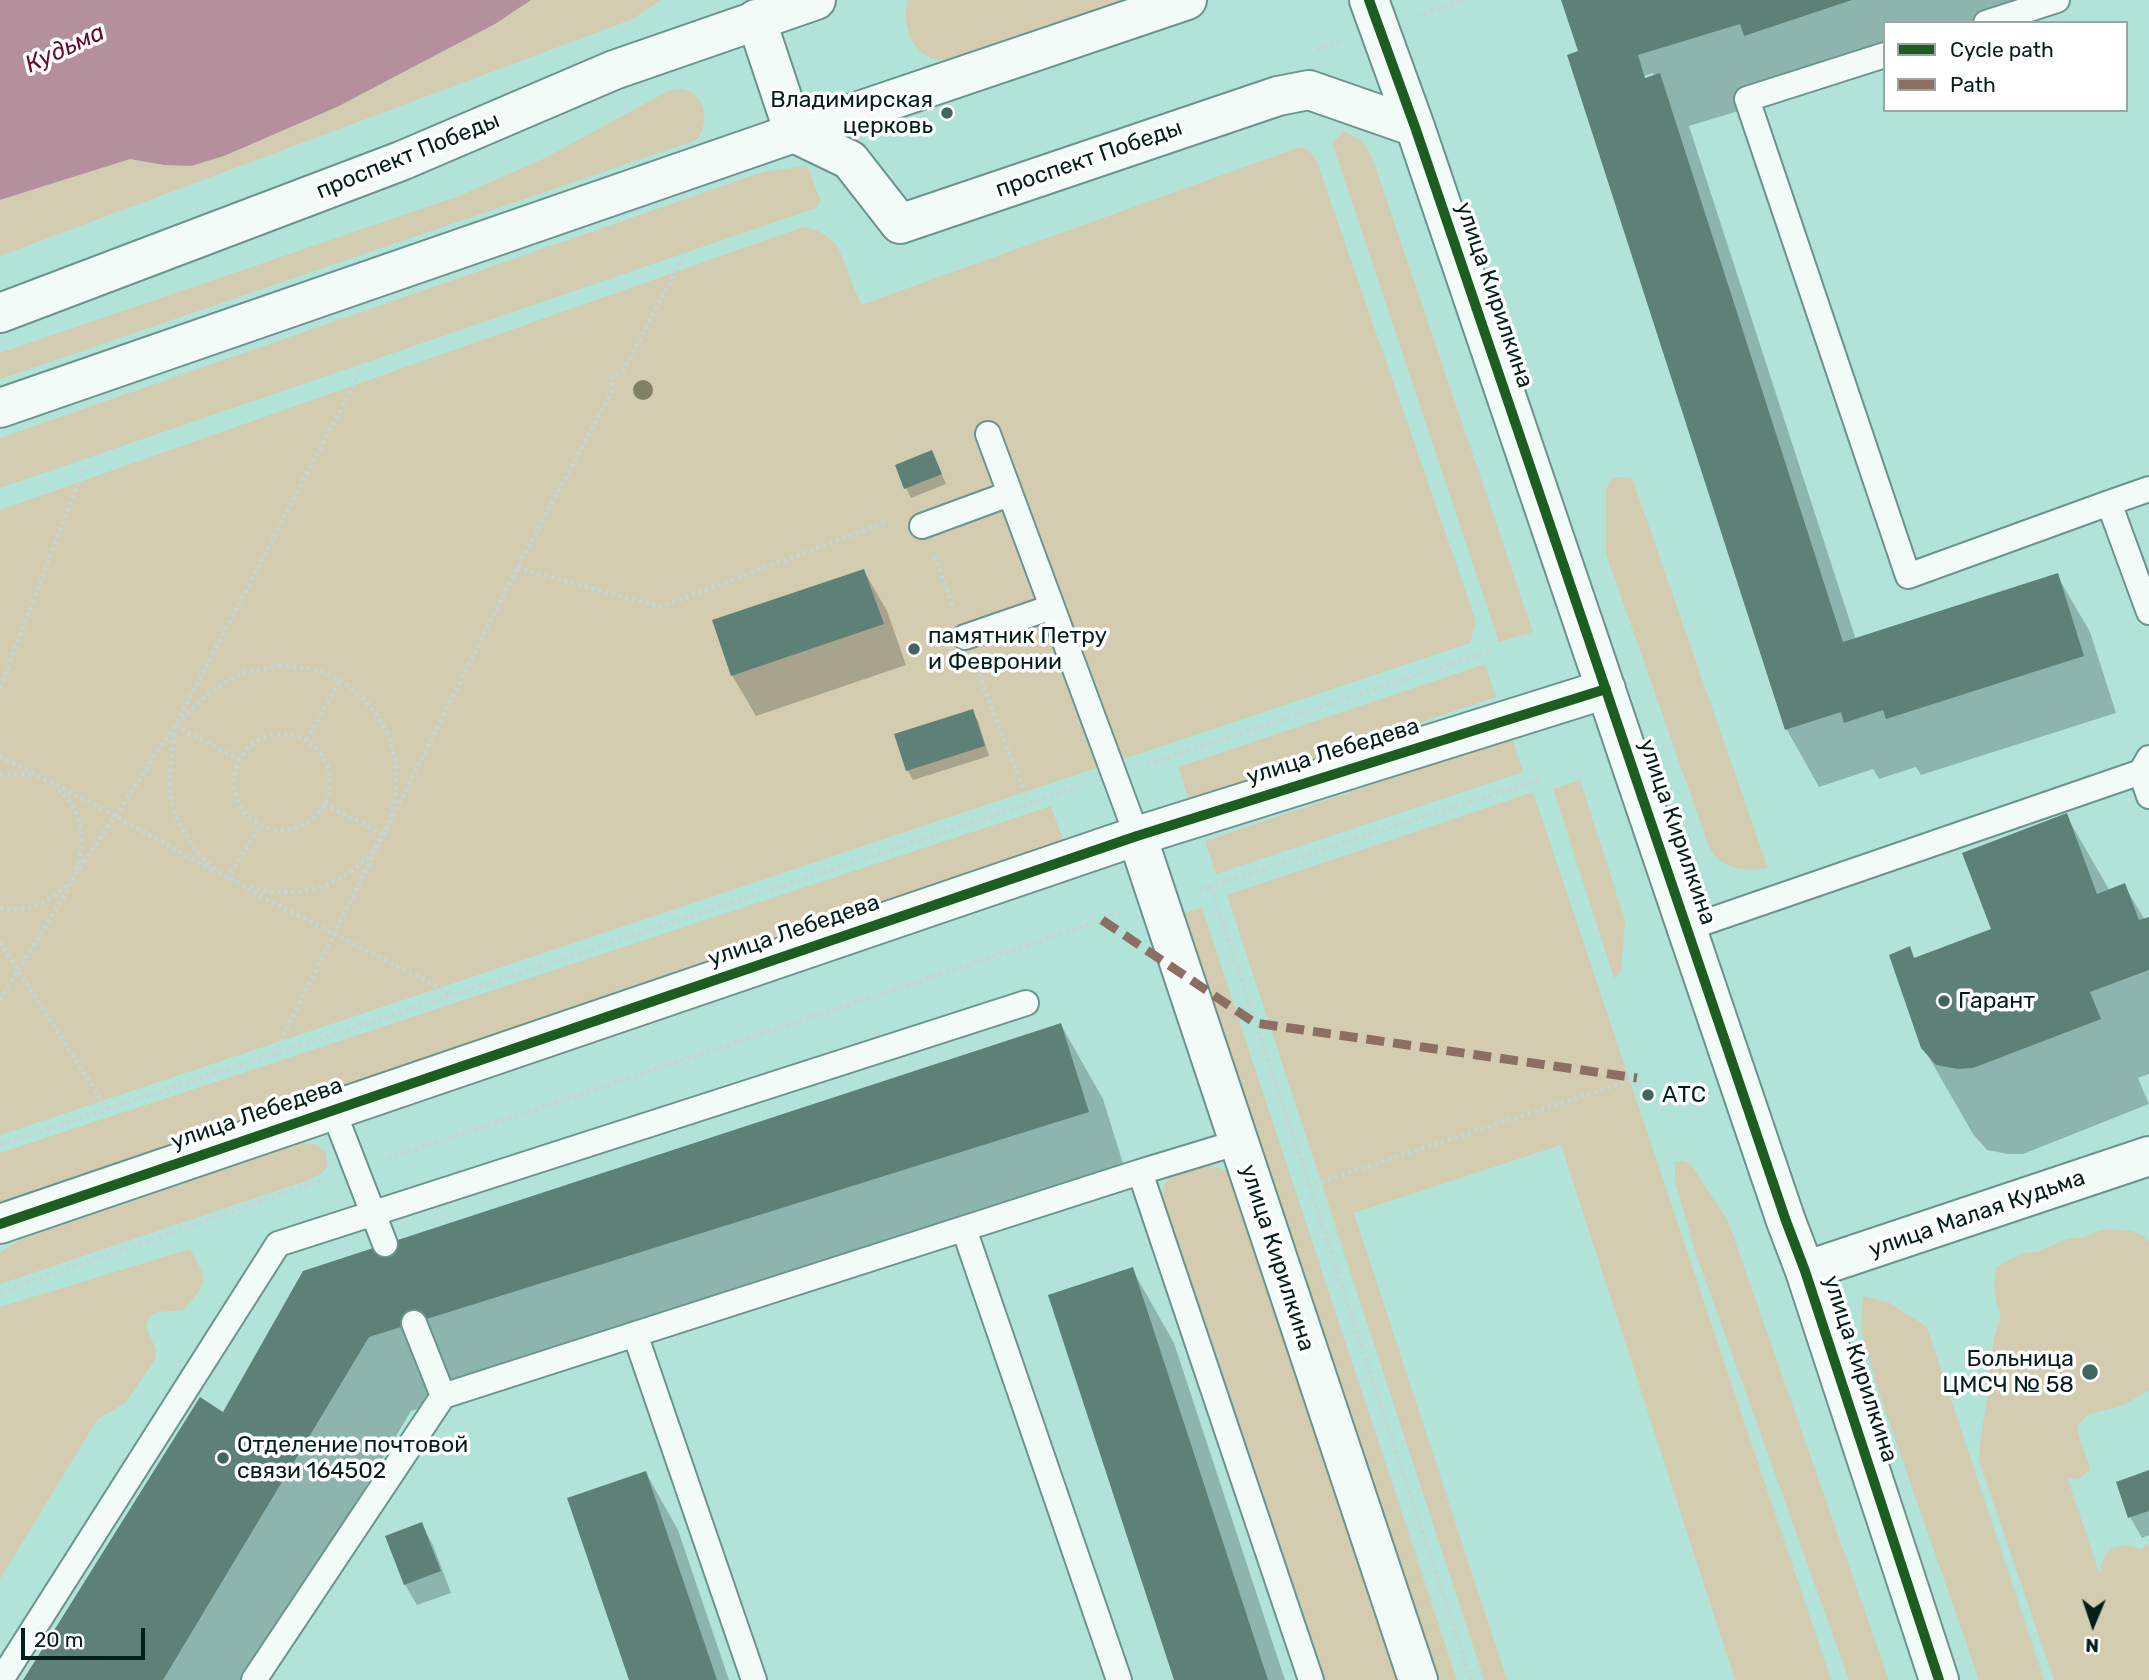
<!DOCTYPE html>
<html>
<head>
<meta charset="utf-8">
<style>
	body { margin:0 }
	#map { position:relative; width:2149px; height:1680px; overflow:hidden; background:#b2e3d9; font-family:Rubik,sans-serif }
	canvas { display:block }
	.legend { position:absolute; left:1883px; top:21px; width:245px; height:91px; box-sizing:border-box; background:#fff; border:2px solid #9aa5a4; margin:0; padding:9px 12px; list-style:none; font-size:21px; color:#031f1b }
	.legend li { display:flex; align-items:center; gap:14px; height:35px }
	.legend b { width:35px; border:2px solid #9aa5a4 }
	.north { position:absolute; left:2058px; top:1589px; width:70px; height:70px; -webkit-text-stroke:5px #fff; paint-order:stroke; rotate:182deg; font-size:19px; font-weight:700; line-height:28px; text-align:center; color:#031f1b }
	.north::after { content:''; display:block; margin:auto; width:24px; height:32px; background:#031f1b; clip-path:polygon(50% 0,100% 100%,50% 72%,0 100%) }
	.scale { position:absolute; left:21px; top:1628px; width:124px; height:32px; box-sizing:border-box; border:4px solid #031f1b; border-top:0; padding-left:9px; font-size:21px; line-height:24px; white-space:nowrap; color:#031f1b; -webkit-text-stroke:5px #fff; paint-order:stroke }
</style>
</head>
<body>
<div id="map">
<canvas width="2149" height="1680"></canvas>
<ul class="legend">
<li><b style="height:9px;background:#1b5e20"></b>Cycle path</li>
<li><b style="height:9px;background:#8d6e63"></b>Path</li>
</ul>
<div class="north">N</div>
<div class="scale">20 m</div>
</div>
<script>
const context = document.querySelector('canvas').getContext('2d');
context.lineJoin = 'round';
function paint(path, color) { context.fillStyle = color; context.fill(path, 'evenodd'); }
function trace(path, color, width, dash) { context.strokeStyle = color; context.lineWidth = width; context.lineCap = dash ? 'butt' : 'round'; context.setLineDash(dash || []); context.stroke(path); }
function write(font, color, halo, rows, align = 'center') {
  context.font = font + ' Rubik,sans-serif'; context.lineWidth = 7; context.setLineDash([]); context.textBaseline = 'middle'; context.strokeStyle = halo; context.fillStyle = color; for (const [text, x, y, turn = 0] of rows) {
    context.save(); context.translate(x, y); context.rotate((+turn || 0) * Math.PI / 180); context.textAlign = isNaN(turn) ? turn : align; if (halo) context.strokeText(text, 0, 0); context.fillText(text, 0, 0); context.restore();
  }
}
paint(new Path2D(`
	M531 0H660L633 19 0 256V200L130 159 164 165 191 166 224 156 337 107 495 24Z
	M908 0H1136L954 61C946 60 938 61 931 58 909 49 902 21 908 0Z
	M682 89C706 93 711 124 696 140L0 379V353L459 196 545 158 670 90Z
	M1344 131 1361 140 1372 157 1533 632 1499 642 1332 143Z
	M1300 147 1308 149 1317 162 1476 621 1470 643 0 1135V510L803 227C817 228 829 236 838 247L861 305Z
	M807 166 821 201 816 208 0 488V438L763 172Z
	M1619 477 1632 478 1768 868C1744 872 1722 870 1709 847L1606 554V489L1613 478Z
	M1485 664 1496 697 1189 800 1178 767Z
	M1512 738 1523 772 1216 874 1205 841Z
	M1580 780 1625 920 1621 972 1614 978 1553 789Z
	M1533 792 1831 1680H1735L1561 1145 1354 1213 1507 1680H1484L1227 895Z
	M1051 806 1066 848 0 1206V1153Z
	M1202 908 1457 1680H1438L1184 913Z
	M299 1143 315 1144 326 1153 327 1167 321 1174 306 1181 0 1284V1253L21 1239Z
	M1675 1161H1684L1692 1166 1728 1221 1889 1680H1849L1695 1251 1675 1181Z
	M1208 1165 1226 1170 1233 1178 1400 1680H1316L1162 1197C1164 1169 1185 1168 1208 1165Z
	M2100 1230C2116 1230 2139 1227 2149 1242V1390L2122 1406 2089 1414 2077 1426C2079 1442 2087 1454 2090 1470L2078 1480 2067 1477 2100 1575 2102 1561 2111 1548 2126 1545 2141 1549 2149 1544V1680H2054L1979 1461C1979 1440 1984 1420 1987 1399 1992 1370 1989 1345 2001 1317 1994 1299 1993 1286 1996 1267L2022 1253 2037 1252 2067 1239 2084 1237Z
	M190 1249C208 1281 209 1281 183 1310L158 1312 149 1317 146 1326 156 1350 155 1360 126 1402 97 1420 0 1579V1307Z
	M1863 1296 1888 1302 1927 1327 2044 1680H1979L1875 1381 1861 1328Z`), '#d3ccb0');
paint(new Path2D(`
	M0 0H531L495 24 337 107 224 156 191 166 164 165 130 159 0 200Z`), '#b4909d');
paint(new Path2D(`
	M1563 0H2060L1990 23H1885V57L1781 98 1689 126 1856 640 2057 575 2090 632 2116 713 1921 775 1916 767 1879 779 1873 769 1819 787 1787 730 1569 56 1580 52ZM1653 73 1654 77 1607 88Z
	M932 452 946 484 911 498 906 488Z
	M864 571 887 611 906 665 756 716 732 675Z
	M972 711 978 721 989 756 913 780 908 771 896 735Z
	M2066 815 2110 891 2124 885 2145 920 2149 919V1074L2138 1078 2149 1104 2023 1154H2008L1987 1150 1973 1134 1923 1047 1909 949 1915 960 1993 930Z
	M1061 1025 1103 1099 1130 1186 411 1411 250 1680H25L224 1414 304 1272Z
	M1132 1269 1174 1343 1285 1680H1176Z
	M2149 1472V1535L2142 1538 2130 1517Z
	M646 1473 678 1530 729 1680H630Z
	M421 1524 433 1545 451 1593 417 1605 405 1585 387 1537Z`), '#0003');
paint(new Path2D(`
	M1561 0H1852L1744 36 1740 24 1638 55 1645 78 1660 73 1843 642 2058 573 2084 656 1886 719 1883 710 1844 723 1841 712 1785 730 1567 55 1578 51Z
	M932 450 942 474 904 489 895 465Z
	M864 569 884 624 731 676 712 620Z
	M973 709 985 746 906 771 894 734Z
	M2067 813 2097 894 2125 883 2139 920 2149 917V970L2090 992 2101 1019 1973 1068 1958 1069 1936 1065 1921 1048 1889 955 1910 946 1914 958 1991 929 1962 853Z
	M1061 1023 1089 1112 369 1337 163 1680H23L200 1397 223 1412 303 1271Z
	M1133 1267 1268 1680H1174L1048 1295Z
	M2149 1470V1511L2128 1518 2116 1482Z
	M646 1471 717 1680H629L567 1498Z
	M422 1522 441 1571 404 1585 385 1536Z`), '#5d8177');
const lane = new Path2D(`
	M1986 23 2057 0
	M1885 55 1747 99 1908 576 2109 503 2149 612
	M988 434 1137 836
	M2109 503 2149 489
	M922 526 1009 494
	M965 637 1052 607
	M2149 758 2141 772 2149 796
	M1688 928 2141 772
	M333 1110 385 1244
	M1239 1142 1140 1172 1311 1680
	M964 1229 1119 1680
	M414 1323 443 1396
	M635 1334 754 1680
	M1 1680 278 1244 1026 1003
	M254 1680 443 1396 1140 1172`);
const street = new Path2D(`
	M1369 0 1415 127 1786 1221 1805 1271 1939 1680
	M756 19 794 133 850 160 900 224 1278 96 1309 90 1415 127
	M1137 836 1418 1680
	M0 1224 1137 836 1606 689
	M1805 1271 2149 1156`);
const secondary = new Path2D(`
	M0 313 401 161 614 70 816 0
	M0 408 794 133 1187 0`);
trace(lane, '#6a948d', 28);
trace(street, '#6a948d', 42);
trace(secondary, '#6a948d', 42);
trace(new Path2D(`
	M1417 16 1466 0
	M1317 49 1342 41
	M934 556 953 607
	M517 568 661 607 888 521
	M279 666C291 667 304 667 316 670 347 679 372 703 386 731 397 754 399 778 394 803 375 904 242 924 188 839 179 825 171 807 170 790 169 769 173 747 175 726L210 692 242 673Z
	M976 667 1029 804
	M0 688 84 468
	M175 726 239 759
	M234 782a48 48 0 1 1 96 0a48 48 0 1 1-96 0Z
	M307 740 339 681
	M0 756 114 815 215 872
	M1147 765 1494 650
	M0 775 12 773 32 775
	M58 790C85 811 86 844 75 874
	M324 804 383 834
	M227 879 261 825
	M247 889 451 994
	M1199 890 1211 886
	M0 908C28 913 52 902 70 881
	M0 942 107 1109
	M0 1000 66 893 74 877 175 726 362 369
	M274 1054 517 568 612 391V377L623 371 686 252
	M0 1145 1082 786
	M388 1158 1120 914
	M1308 1186 1637 1078
	M0 1292 323 1180
	M1471 1680 1211 886 1538 780`), '#c6d5d2', 4.5, [3.5, 3.5]);
trace(lane, '#f3fbf9', 24);
trace(street, '#f3fbf9', 38);
trace(secondary, '#f3fbf9', 38);
trace(new Path2D(`
	M1102 920 1255 1023 1637 1078`), '#8d6e63', 9, [18, 9]);
trace(new Path2D(`
	M1369 0 1415 127 1786 1221 1805 1271 1939 1680
	M0 1224 1137 836 1606 689`), '#1b5e20', 10);
context.fillStyle = '#808167';
for (const [x, y] of [
	[643,390]
]) { context.beginPath(); context.arc(x, y, 10, 0, 2 * Math.PI); context.fill(); }
for (const [x, y, r, color] of [
	[947,113,7,"#40645e"],
	[914,649,7,"#40645e"],
	[1944,1001,7,"#40645e"],
	[1648,1095,7,"#40645e"],
	[2090,1372,9,"#40645e"],
	[223,1458,7,"#40645e"]
]) { const dot = new Path2D(); dot.arc(x, y, r, 0, 2 * Math.PI); context.fillStyle = color; context.fill(dot); trace(dot, '#fff', 2.5); }
write('23px', '#031f1b', '#fff', [
	["Владимирская",933,100,"right"],
	["церковь",933,126,"right"],
	["памятник Петру",928,636],
	["и Февронии",928,662],
	["Гарант",1958,1001],
	["АТС",1662,1095],
	["Больница",2074,1359,"right"],
	["ЦМСЧ № 58",2074,1385,"right"],
	["Отделение почтовой",237,1445],
	["связи 164502",237,1471]
], 'left');
write('23px', '#031f1b', '#fff', [
	["проспект Победы",408,156,-22],
	["проспект Победы",1089,159,-19],
	["улица Кирилкина",1494,295,71],
	["улица Лебедева",1333,752,-17],
	["улица Кирилкина",1677,832,71],
	["улица Лебедева",794,931,-19],
	["улица Лебедева",257,1114,-19],
	["улица Малая Кудьма",1977,1214,-19],
	["улица Кирилкина",1277,1258,72],
	["улица Кирилкина",1860,1369,72]
]);
write('italic 24px', '#640a33', '#fff', [
	["Кудьма",65,49,-25]
]);
</script>
</body>
</html>
